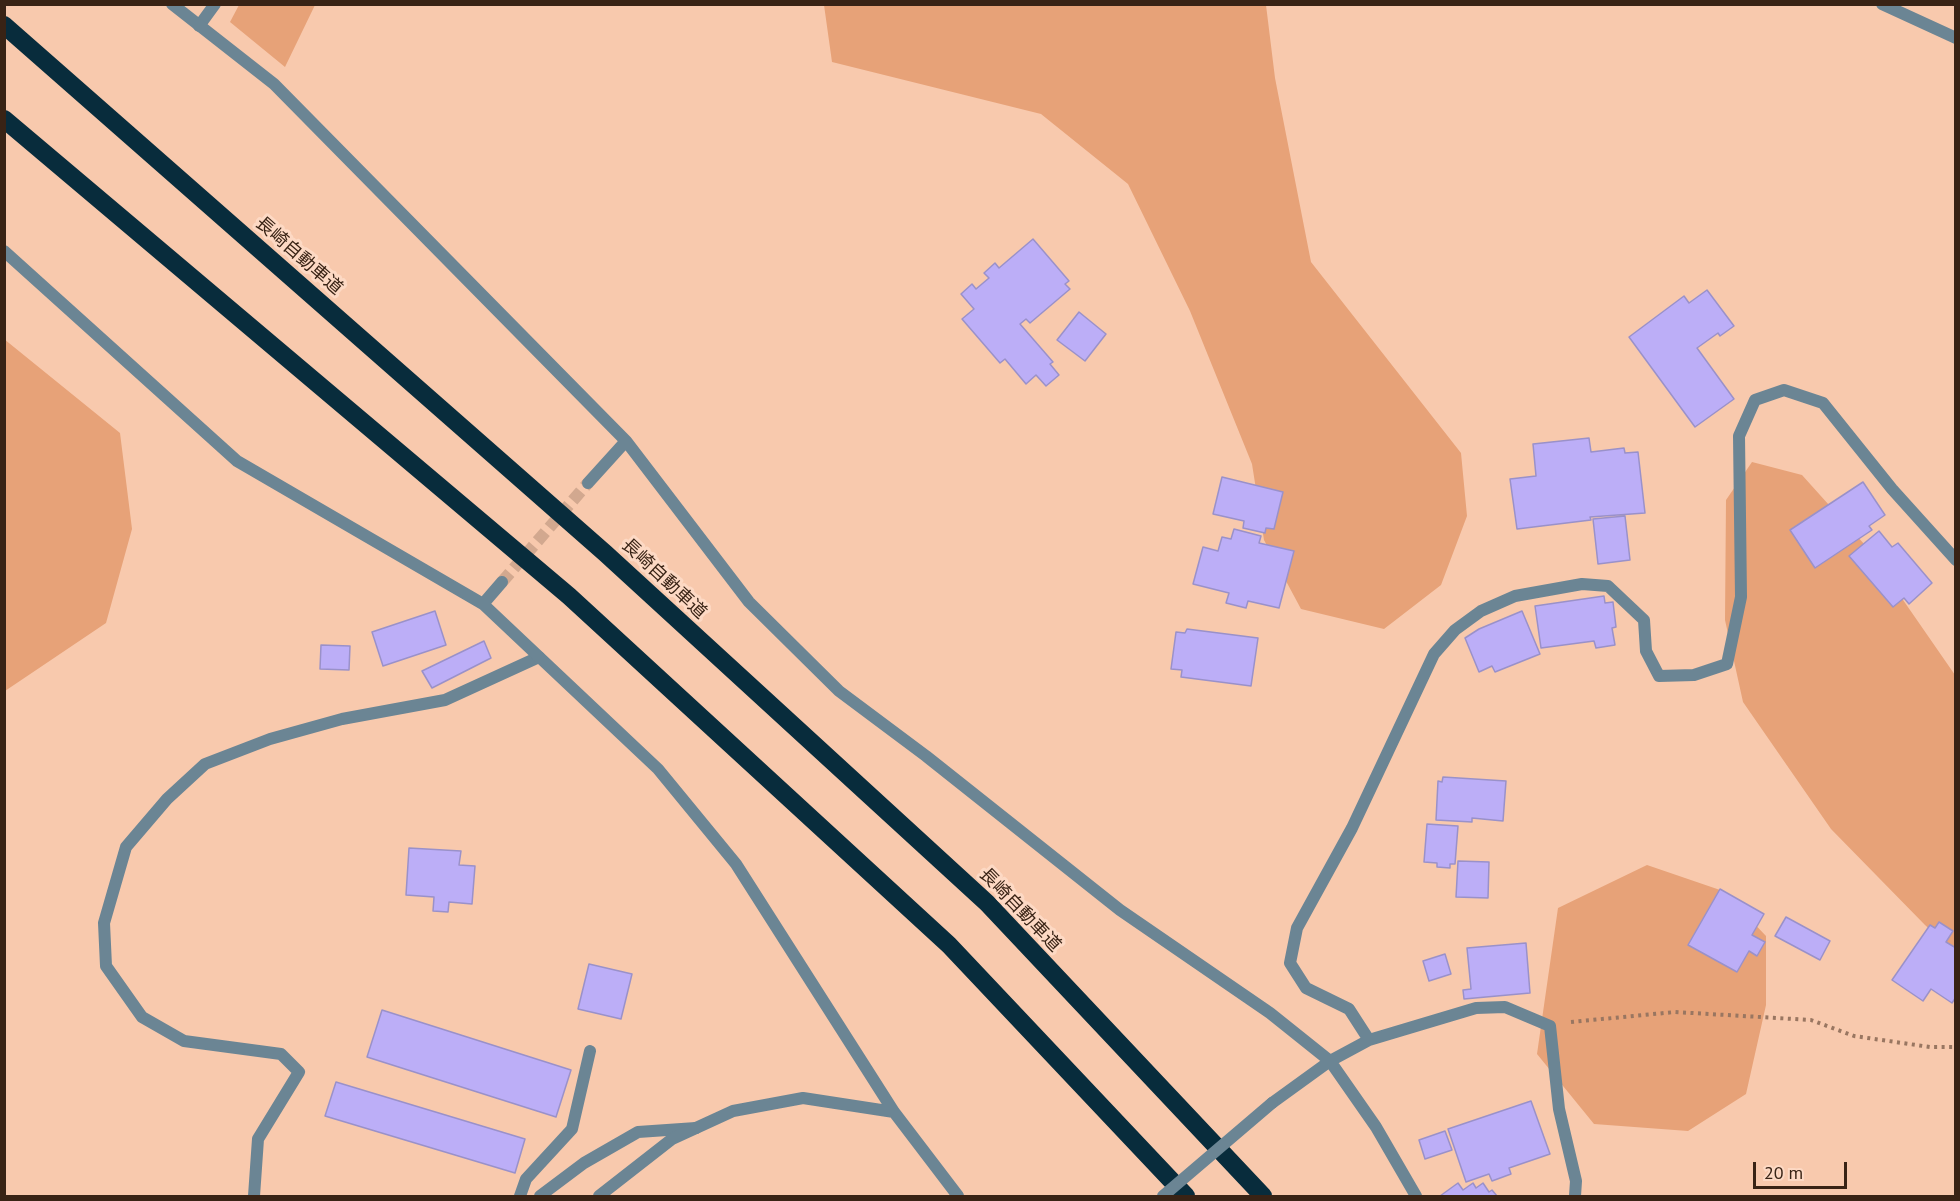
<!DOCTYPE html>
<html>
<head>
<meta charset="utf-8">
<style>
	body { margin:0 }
	#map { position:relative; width:1960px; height:1201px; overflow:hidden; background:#f8c9ad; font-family:"PT Sans",sans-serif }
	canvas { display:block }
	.frame { position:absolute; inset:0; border:6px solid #392315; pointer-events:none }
	.scale { position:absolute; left:1753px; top:1162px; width:94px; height:27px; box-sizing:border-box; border:3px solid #392315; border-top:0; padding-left:8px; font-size:18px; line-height:21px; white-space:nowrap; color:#392315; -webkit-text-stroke:4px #fdd9c4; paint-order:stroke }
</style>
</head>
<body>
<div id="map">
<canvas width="1960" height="1201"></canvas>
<div class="frame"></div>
<div class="scale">20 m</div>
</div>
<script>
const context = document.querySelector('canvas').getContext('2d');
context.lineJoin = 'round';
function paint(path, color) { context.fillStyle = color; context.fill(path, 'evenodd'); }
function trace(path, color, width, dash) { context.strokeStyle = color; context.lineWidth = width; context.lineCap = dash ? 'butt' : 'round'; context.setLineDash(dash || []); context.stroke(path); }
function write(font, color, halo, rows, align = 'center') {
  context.font = font + ' "PT Sans","Noto Sans JP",sans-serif'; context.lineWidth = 6; context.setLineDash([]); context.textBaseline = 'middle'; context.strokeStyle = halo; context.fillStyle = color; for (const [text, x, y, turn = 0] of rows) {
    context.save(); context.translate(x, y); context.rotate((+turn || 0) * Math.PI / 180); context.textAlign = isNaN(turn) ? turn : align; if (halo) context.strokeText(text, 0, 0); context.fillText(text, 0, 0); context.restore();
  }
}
paint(new Path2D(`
	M239 5H315L285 67 230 22Z
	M824 5H1266L1275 78 1311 262 1461 453 1467 516 1441 585 1384 629 1301 609 1264 540 1252 464 1190 311 1128 184 1041 114 832 62Z
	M4 339 120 433 132 529 106 623 5 691Z
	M1752 462 1802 475 1865 545 1955 675V953L1925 925 1831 829 1743 702 1725 620 1726 500Z
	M1647 865 1723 891 1766 936V1005L1746 1094 1688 1131 1594 1124 1537 1054 1558 908Z`), '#e7a278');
const building = new Path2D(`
	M1033 239 1069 281 1065 284 1070 289 1030 323 1026 319 1020 324 1053 362 1050 364 1059 375 1046 386 1036 375 1026 384 1005 359 1000 363 962 319 974 309 961 294 972 284 976 289 989 278 984 273 995 263 999 268Z
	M1707 290 1734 326 1720 336 1718 333 1697 348 1734 399 1695 427 1629 337 1684 296 1689 303Z
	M1079 312 1106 334 1085 361 1057 340Z
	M1589 438 1591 452 1624 448 1625 453 1638 452 1645 513 1590 517 1591 520 1517 529 1510 479 1536 476 1533 444Z
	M1222 477 1283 492 1274 529 1266 528 1265 533 1243 528 1244 521 1213 514Z
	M1863 482 1885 515 1869 526 1872 530 1815 568 1790 530Z
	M1625 516 1630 560 1598 564 1593 519Z
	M1234 529 1261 536 1259 543 1294 551 1279 608 1248 601 1246 608 1226 603 1229 593 1193 584 1203 547 1218 551 1222 537 1231 539Z
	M1879 531 1892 547 1898 543 1932 583 1909 604 1904 598 1893 607 1849 556Z
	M1604 596 1605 603 1613 602 1616 627 1612 628 1615 645 1596 648 1594 641 1541 648 1535 606Z
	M435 611 446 645 383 666 372 632Z
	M1522 611 1540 654 1495 672 1492 666 1479 672 1465 638 1479 629Z
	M1187 629 1258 638 1251 686 1181 677 1182 670 1171 669 1176 632 1185 633Z
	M484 641 491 658 432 688 422 671Z
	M321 645 350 646 349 670 320 669Z
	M1443 777 1506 781 1503 821 1472 818V822L1436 820 1438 781 1442 782Z
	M1427 824 1458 826 1455 864H1450V868L1437 867V863L1424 862Z
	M409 848 461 851 459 865 475 866 472 904 449 902 448 912 433 911 434 897 406 895Z
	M1458 861 1489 862 1488 898 1456 897Z
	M1720 889 1764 914 1752 935 1765 942 1757 956 1749 951 1737 972 1688 945Z
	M1786 917 1830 941 1820 960 1775 936Z
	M1939 922 1953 931 1946 942 1956 948V997L1952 1003 1931 989 1923 1001 1892 980 1930 925 1935 928Z
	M1526 943 1530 993 1464 999 1463 990 1471 989 1467 948Z
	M1445 954 1451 974 1429 981 1423 961Z
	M589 964 632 974 621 1019 578 1009Z
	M382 1010 571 1070 556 1117 367 1057Z
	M336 1082 525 1139 515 1173 325 1116Z
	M1531 1101 1550 1154 1509 1168 1511 1174 1492 1181 1489 1174 1466 1182 1448 1129Z
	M1445 1131 1452 1150 1425 1159 1419 1140Z
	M1458 1183 1463 1190 1473 1183 1476 1188 1483 1183 1489 1192 1492 1190 1497 1196H1440Z`);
paint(building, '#bcaef7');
trace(building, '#9a91c9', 1.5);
trace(new Path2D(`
	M502 582 588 483`), '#d2a88f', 12, [12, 6]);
trace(new Path2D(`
	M1571 1022 1675 1012 1811 1020 1854 1036 1930 1047H1956`), '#997661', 4, [3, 4.5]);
trace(new Path2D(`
	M199 26 215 4
	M254 1196 258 1139 299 1072 281 1054 184 1041 142 1017 106 966 104 923 126 847 167 799 205 764 270 739 342 719 445 700 539 657
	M520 1196 526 1179 572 1129 590 1051
	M540 1196 584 1163 638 1132 696 1128`), '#6b8594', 12);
trace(new Path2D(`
	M172 4 274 84 626 441 749 602 839 691 926 756 1120 910 1270 1013 1330 1061 1376 1127 1416 1196
	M1882 4 1956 38
	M4 251 237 461 483 604 658 769 736 864 894 1112 958 1196
	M588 483 626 441
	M483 604 502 582
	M1369 1040 1476 1008 1505 1007 1550 1026 1559 1109 1576 1181 1575 1196
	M1272 1103 1330 1061 1369 1040 1349 1009 1306 988 1290 963 1297 928 1352 828 1434 654 1455 630 1481 611 1515 596 1582 584 1608 586 1644 620 1646 651 1659 676 1694 675 1727 664 1741 597 1739 436 1755 400 1784 390 1823 403 1892 489 1956 560
	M599 1196 672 1139 733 1111 803 1098 894 1112`), '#6b8594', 12);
trace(new Path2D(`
	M4 25 605 553 987 903 1263 1196
	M4 119 569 596 949 945 1186 1196`), '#082c3c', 18);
trace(new Path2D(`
	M1163 1196 1272 1103`), '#6b8594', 12);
write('18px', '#392315', '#fdd9c4', [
	["長崎自動車道",299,256,41],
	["長崎自動車道",664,579,43],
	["長崎自動車道",1020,910,46]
]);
</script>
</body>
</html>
